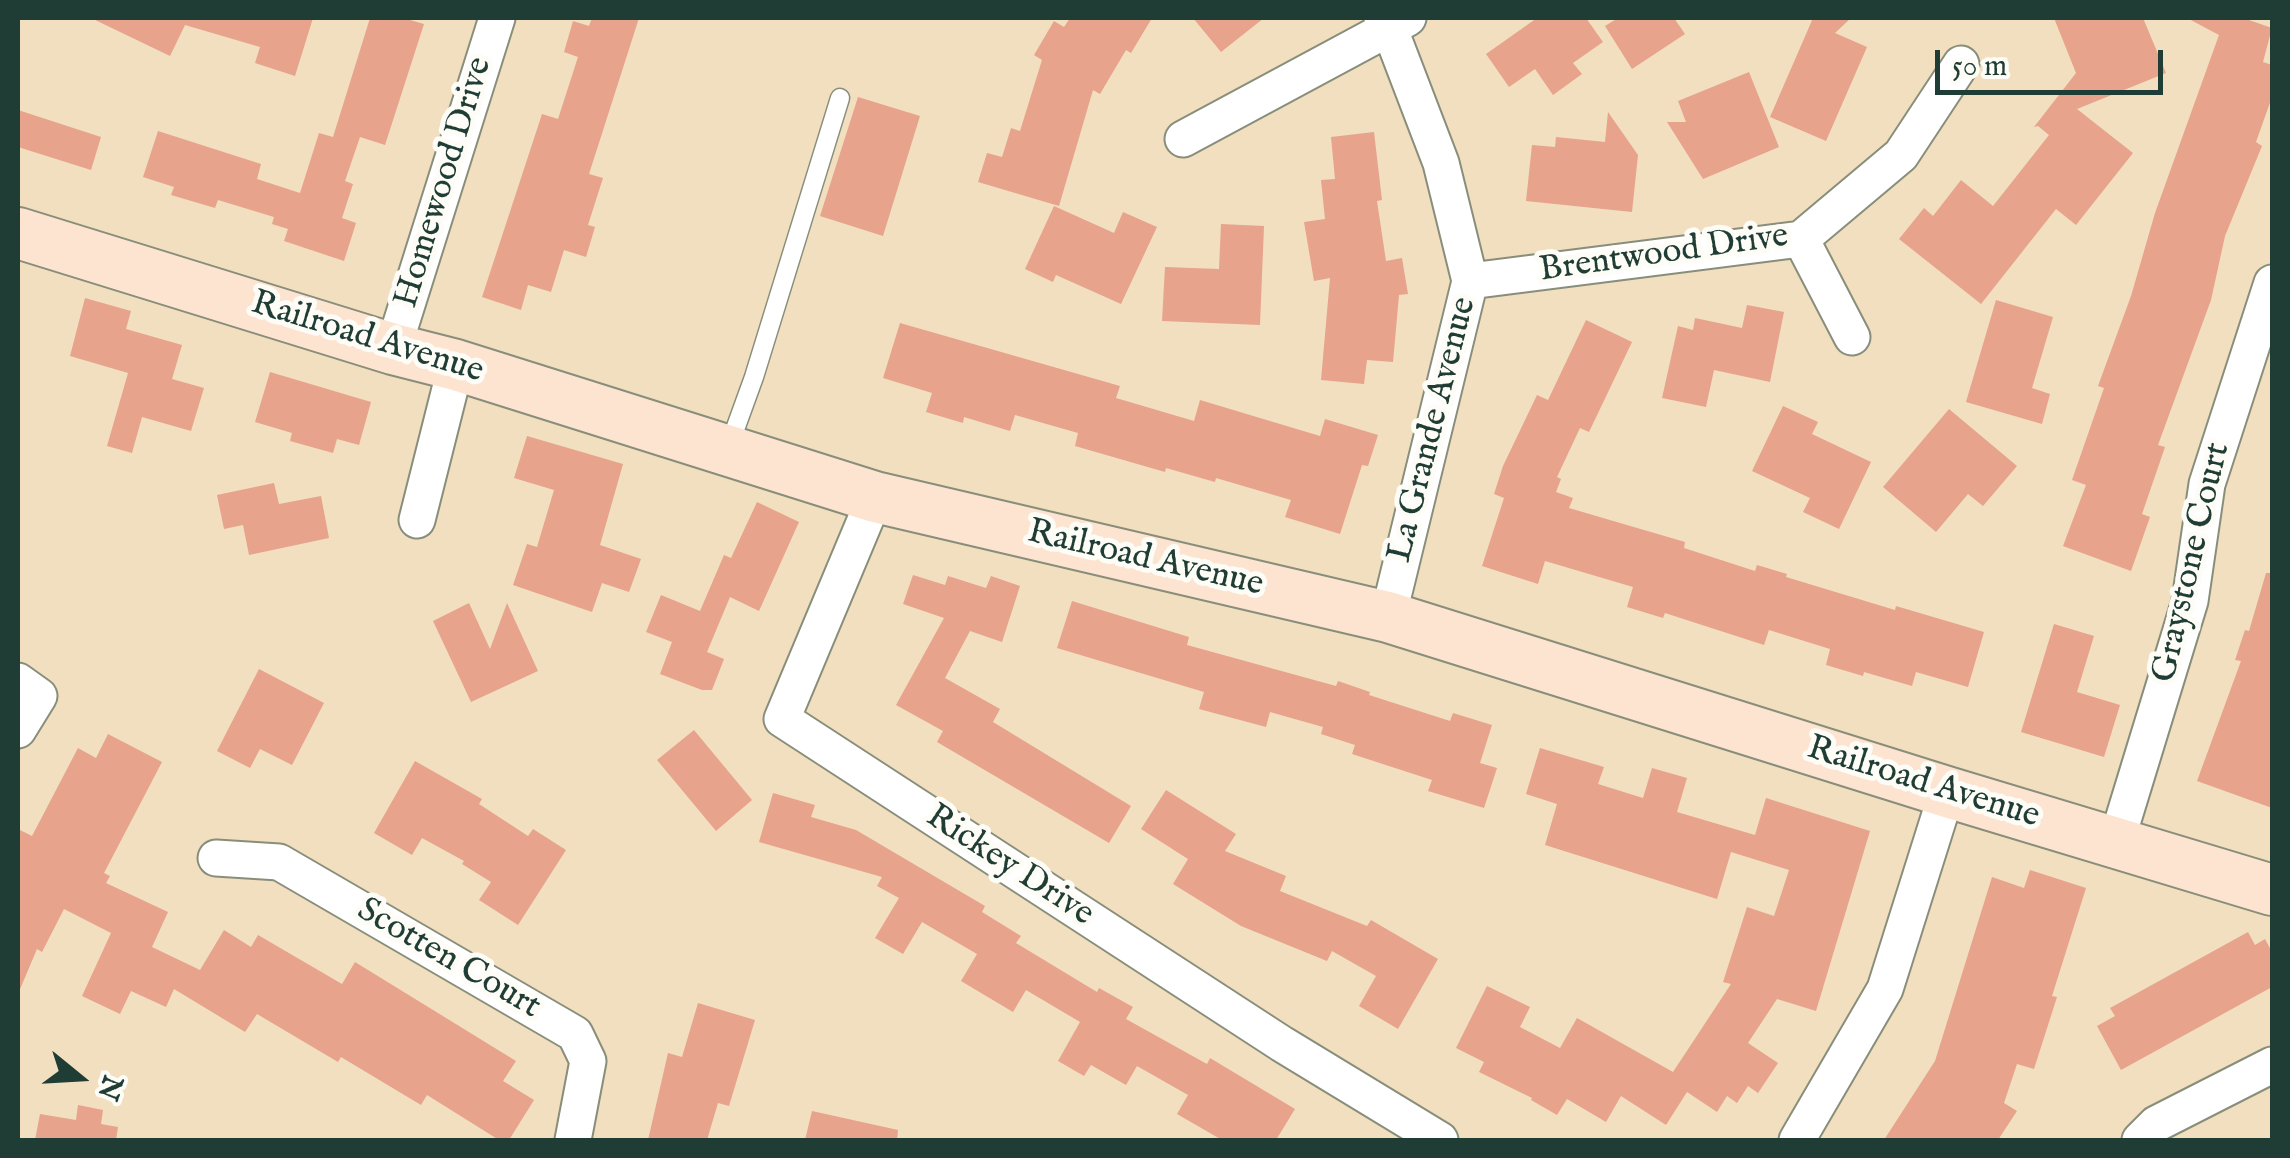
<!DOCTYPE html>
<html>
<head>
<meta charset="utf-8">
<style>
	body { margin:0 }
	#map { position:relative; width:2290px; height:1158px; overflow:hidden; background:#f1dfc0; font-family:"IM FELL English",serif }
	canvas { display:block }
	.frame { position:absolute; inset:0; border:20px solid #1f3d34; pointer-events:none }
	.north { position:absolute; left:30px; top:1028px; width:100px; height:100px; -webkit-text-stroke:8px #fdfcf7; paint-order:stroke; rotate:108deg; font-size:28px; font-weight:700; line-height:40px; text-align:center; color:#1f3d34 }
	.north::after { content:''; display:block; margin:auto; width:35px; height:45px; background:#1f3d34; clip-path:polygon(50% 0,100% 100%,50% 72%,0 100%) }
	.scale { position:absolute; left:1935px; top:50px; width:228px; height:45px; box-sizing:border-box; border:5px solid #1f3d34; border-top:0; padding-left:12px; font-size:30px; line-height:35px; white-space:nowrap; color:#1f3d34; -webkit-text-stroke:8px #fdfcf7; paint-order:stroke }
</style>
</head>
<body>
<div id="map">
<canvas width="2290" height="1158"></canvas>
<div class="frame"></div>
<div class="north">N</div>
<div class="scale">50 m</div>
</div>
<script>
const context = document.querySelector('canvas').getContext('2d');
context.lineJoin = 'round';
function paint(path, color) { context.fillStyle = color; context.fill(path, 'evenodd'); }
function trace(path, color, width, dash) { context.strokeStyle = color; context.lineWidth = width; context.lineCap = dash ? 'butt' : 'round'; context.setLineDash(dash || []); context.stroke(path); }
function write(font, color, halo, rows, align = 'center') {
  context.font = font + ' "IM FELL English",serif'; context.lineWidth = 10; context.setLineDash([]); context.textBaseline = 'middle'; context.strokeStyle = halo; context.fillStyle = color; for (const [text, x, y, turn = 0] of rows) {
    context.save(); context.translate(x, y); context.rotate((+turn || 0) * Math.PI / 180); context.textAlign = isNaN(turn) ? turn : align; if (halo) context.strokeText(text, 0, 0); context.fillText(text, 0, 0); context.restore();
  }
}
paint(new Path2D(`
	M91 18H313L295 76 255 63 260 47 185 25 170 56Z
	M370 18H403L424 24 385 145 360 137 345 181 353 184 342 218 356 223 344 261 284 241 288 229 272 224 274 217 218 200 215 208 171 195 174 187 143 177 158 131 261 164 257 179 300 193 319 133 333 137Z
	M592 18H639L589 174 603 178 588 225 595 227 586 257 564 250 551 292 528 285 521 310 482 297 542 114 558 119 578 57 564 52 573 21 589 26Z
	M1070 18H1152L1131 53 1126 50 1100 94 1093 90 1059 206 978 182 987 153 1002 157 1011 128 1020 131 1042 60 1034 55 1054 21 1064 27Z
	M1193 18H1264L1221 52Z
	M1537 18H1586L1603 42 1573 63 1582 74 1553 95 1535 69 1509 87 1486 54Z
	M1618 18H1674L1685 34 1632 69 1605 26Z
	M1813 18H1851L1835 33 1867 47 1826 141 1770 117Z
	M2054 18H2143L2166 73 2077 109 2133 153 2076 225 2056 209 1981 304 1899 239 1924 208 1933 216 1961 180 1993 206 2049 135 2038 126 2034 127 2076 73Z
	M2187 18H2243L2272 28 2263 62 2272 65V97L2256 142 2262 146 2225 236 2211 300 2158 445 2165 447 2142 514 2150 517 2131 571 2063 546 2086 485 2072 480 2104 388 2098 386 2131 296 2155 213 2219 35Z
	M1749 72 1779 147 1703 179 1667 122H1686L1678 101Z
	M858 97 920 116 883 236 820 216Z
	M18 110 101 137 91 170 18 147Z
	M1608 112 1638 155 1632 212 1526 201 1532 145 1555 147 1556 137 1605 142Z
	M1374 132 1382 200 1377 201 1386 261 1402 258 1408 294 1399 295 1393 362 1367 360 1364 384 1321 380 1330 278 1314 281 1304 222 1325 219 1321 180 1335 179 1331 137Z
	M1054 206 1114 233 1123 212 1157 227 1121 304 1056 275 1053 282 1025 269Z
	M1221 224 1264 226 1260 325 1162 321 1165 267 1219 269Z
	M85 298 131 311 126 329 182 345 172 379 204 388 191 431 142 417 132 453 107 446 128 373 70 356Z
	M1996 300 2053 317 2032 388 2050 394 2042 424 1966 402Z
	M1747 305 1784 312 1770 382 1714 370 1706 407 1662 398 1678 326 1693 330 1695 318 1742 328Z
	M1586 320 1632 342 1589 432 1580 428 1557 477 1561 479 1556 492 1573 498 1569 508 1685 542 1684 548 1755 571 1757 565 1787 574 1786 577 1895 610 1896 606 1984 632 1968 687 1916 672 1912 686 1864 672 1863 676 1826 665 1830 649 1769 630 1764 645 1665 613 1663 618 1627 607 1633 587 1545 561 1538 584 1482 566 1504 498 1494 494 1503 466 1537 395 1548 400Z
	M900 323 1120 386 1116 398 1194 421 1200 400 1320 436 1325 419 1378 435 1368 466 1362 465 1340 534 1285 517 1291 500 1216 478 1215 482 1166 468 1165 472 1075 446 1078 433 1015 415 1010 431 964 417 963 423 926 412 932 393 883 378Z
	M270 372 371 402 359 445 337 439 333 453 290 441 292 433 255 422Z
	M1783 406 1818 422 1812 434 1871 462 1839 529 1803 512 1810 498 1752 471Z
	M1949 409 2017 466 1983 506 1968 494 1936 532 1883 487Z
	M527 436 623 464 600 545 641 559 629 592 602 583 592 612 513 585 527 544 537 547 554 490 514 478Z
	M274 483 279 504 321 496 329 538 249 555 243 525 224 529 217 495Z
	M757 502 799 522 759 611 730 597 707 652 724 659 712 690H702L660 674 672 642 646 632 661 595 700 611 724 555 731 558Z
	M2266 573H2272V808L2197 781 2241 661 2235 660 2245 630 2249 631Z
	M913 575 945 585 948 576 986 588 991 576 1020 586 1002 642 970 631 945 678 1000 709 993 722 1131 806 1109 843 937 742 943 731 896 705 944 618 903 604Z
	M1072 601 1189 637 1187 645 1336 686 1338 681 1370 692 1369 695 1450 721 1453 713 1492 725 1480 763 1497 768 1484 808 1428 791 1432 780 1352 754 1355 745 1321 734 1323 727 1270 712 1266 727 1199 709 1204 692 1057 648Z
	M469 603 490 649 507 603 538 671 471 702 433 621Z
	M2054 624 2094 636 2077 692 2120 705 2104 757 2021 732Z
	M259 669 324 703 292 765 260 749 250 768 217 751Z
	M694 730 752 800 716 831 657 760Z
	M108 734 162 762 104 873 110 876 106 883 168 912 152 947 200 970 224 930 251 947 258 935 342 984 355 962 516 1061 503 1081 534 1100 509 1140H499L427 1095 421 1105 341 1057 338 1062 257 1014 245 1032 174 989 166 1007 131 991 120 1014 82 996 111 933 64 909 42 952 37 949 18 994V829L32 836 78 748 96 758Z
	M1540 748 1604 767 1598 784 1643 798 1652 768 1687 778 1677 812 1755 835 1766 798 1870 831 1816 1011 1777 999 1748 1043 1778 1063 1758 1093 1748 1086 1737 1103 1727 1096 1717 1112 1687 1092 1666 1125 1621 1096 1606 1122 1567 1099 1557 1115 1531 1100 1532 1098 1479 1072 1484 1062 1456 1048 1487 986 1530 1007 1520 1027 1560 1048 1577 1018 1673 1072 1731 984 1723 982 1747 907 1774 916 1789 870 1731 852 1717 899 1545 845 1557 804 1526 794Z
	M415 761 482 799 479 804 528 836 533 829 566 850 518 925 479 900 491 882 462 864 464 861 422 838 412 855 374 833Z
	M1166 790 1236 834 1225 851 1286 876 1280 891 1367 926 1371 920 1438 959 1398 1029 1359 1006 1376 976 1332 951 1327 961 1241 926 1173 884 1188 859 1141 829Z
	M773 793 815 805 811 817 856 830 985 906 982 912 1021 936 1016 943 1097 992 1099 988 1133 1007 1126 1019 1207 1064 1210 1058 1295 1109 1276 1140H1222L1177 1114 1188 1095 1137 1066 1126 1085 1091 1065 1084 1076 1058 1061 1080 1022 1026 990 1013 1012 961 981 977 954 922 922 903 954 875 938 899 898 877 886 882 877 759 842Z
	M2030 870 2086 888 2052 996 2057 997 2034 1069 2017 1064 2004 1103 2017 1111 1998 1140H1884L1935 1061 1992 877 2024 888Z
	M2248 932 2255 945 2265 939 2272 952V987L2121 1070 2097 1026 2115 1016 2110 1008Z
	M698 1003 755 1020 729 1106 718 1103 707 1140H648L668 1053 682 1057Z
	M78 1105 103 1110 101 1124 118 1127 116 1140H35L40 1114 76 1120Z
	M812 1111 898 1130 897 1140H805Z`), '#e7a38b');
const lane = new Path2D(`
	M729 446 754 377 840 98`);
const street = new Path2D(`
	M1382 18 1389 27 1441 163 1470 281 1388 617
	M1183 139 1408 18
	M1801 239 1852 337
	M1470 281 1801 239 1901 155 1961 64
	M393 349 497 18
	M875 497 782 719 1282 1044 1440 1140
	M417 520 456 365
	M18 681 39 696 18 730
	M2116 843 2190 601 2207 484 2272 283
	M216 858 279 862 575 1034 588 1061 573 1140
	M1797 1140 1885 989 1947 792
	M2140 1140 2156 1124 2272 1065`);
const secondary = new Path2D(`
	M18 233 393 349 456 365 875 497 1388 617 1947 792 2272 890`);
trace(lane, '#888e7a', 21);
trace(street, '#888e7a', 39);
trace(secondary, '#888e7a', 54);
trace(lane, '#fff', 18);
trace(street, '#fff', 35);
trace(secondary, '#fde4d1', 50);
write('35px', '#1f3d34', '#fdfcf7', [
	["Homewood Drive",445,183,-73],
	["Brentwood Drive",1664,255,-8],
	["Railroad Avenue",367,339,17],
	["La Grande Avenue",1434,430,-76],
	["Railroad Avenue",1145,560,13],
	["Graystone Court",2193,563,-77],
	["Railroad Avenue",1923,784,17],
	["Rickey Drive",1009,867,33],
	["Scotten Court",448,960,30]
]);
</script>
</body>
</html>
